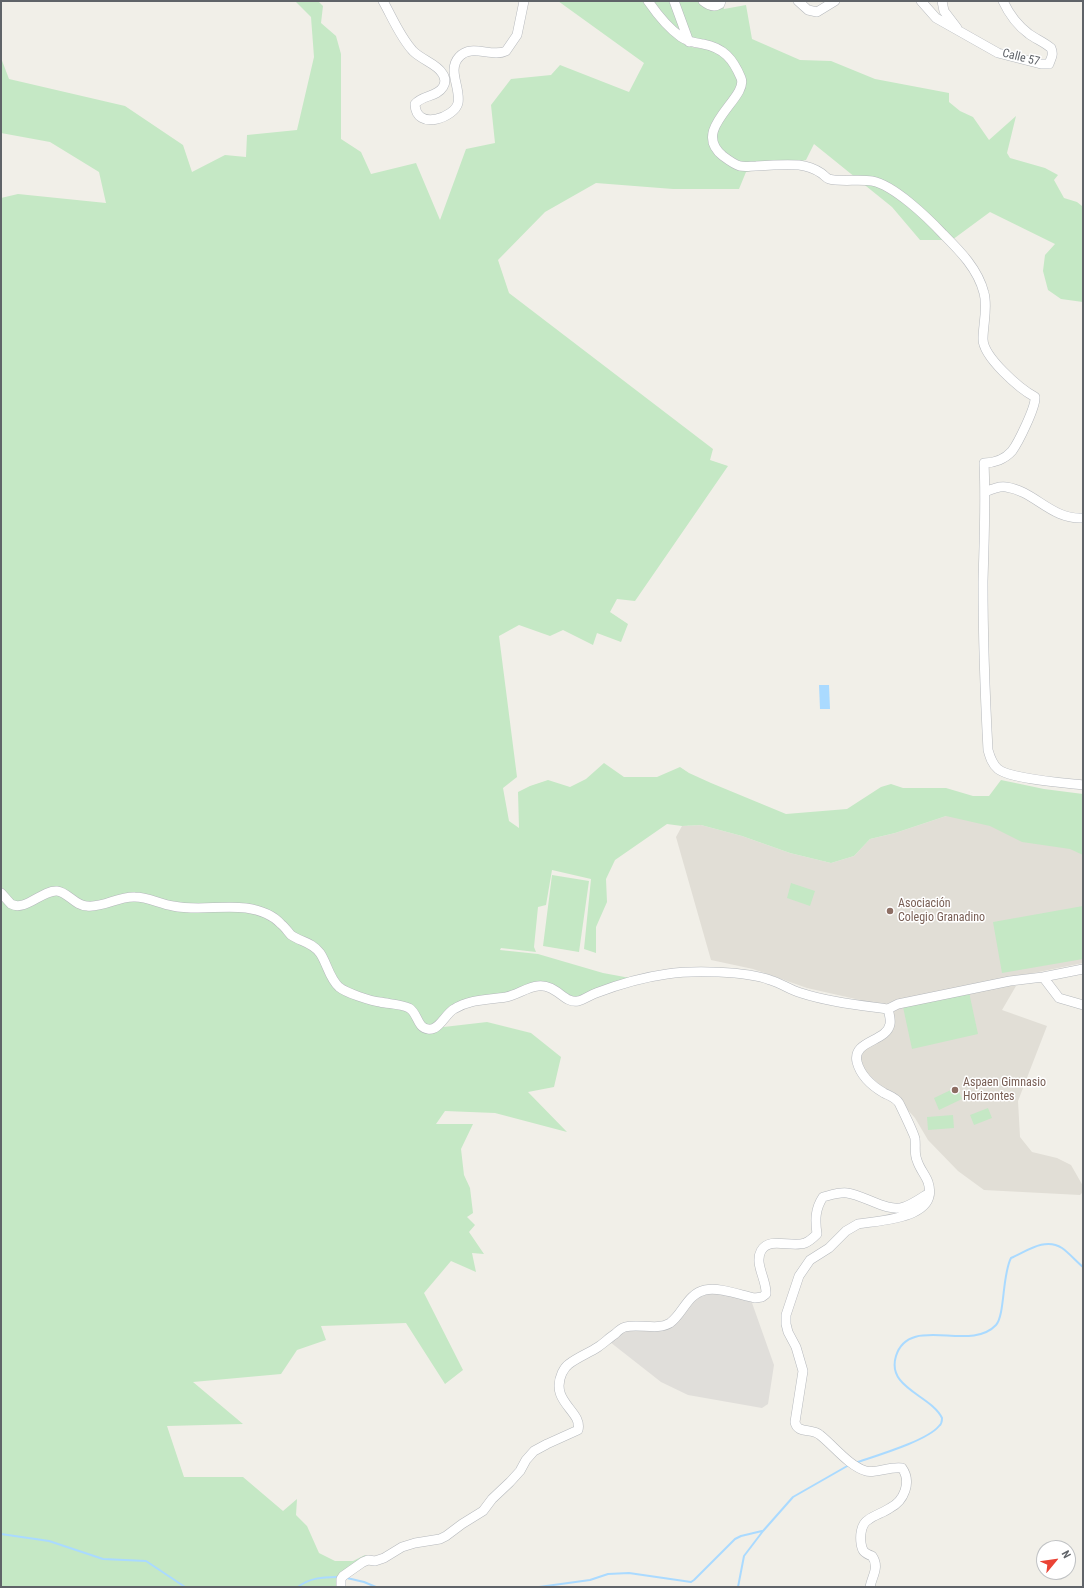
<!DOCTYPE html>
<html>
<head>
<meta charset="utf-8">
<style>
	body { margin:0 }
	#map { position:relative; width:1084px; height:1588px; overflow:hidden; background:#f1efe8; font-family:"Roboto Condensed",sans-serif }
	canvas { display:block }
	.frame { position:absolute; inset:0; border:2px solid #5f6368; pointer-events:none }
	.north { position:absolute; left:1036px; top:1540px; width:40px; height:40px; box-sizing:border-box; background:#fff; border:1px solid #bfc1c3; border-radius:50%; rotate:61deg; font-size:11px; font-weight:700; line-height:16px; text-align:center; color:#5f6368 }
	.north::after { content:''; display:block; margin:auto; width:14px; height:18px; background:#ea4335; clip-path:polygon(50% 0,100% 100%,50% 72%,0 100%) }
</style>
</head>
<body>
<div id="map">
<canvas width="1084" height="1588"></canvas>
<div class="frame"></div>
<div class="north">N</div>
</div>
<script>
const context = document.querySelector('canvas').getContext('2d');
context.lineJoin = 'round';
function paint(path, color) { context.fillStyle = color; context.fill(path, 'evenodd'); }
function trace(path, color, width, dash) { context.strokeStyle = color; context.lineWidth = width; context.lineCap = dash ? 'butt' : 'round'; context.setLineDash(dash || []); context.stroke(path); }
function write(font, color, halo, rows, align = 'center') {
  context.font = font + ' "Roboto Condensed",sans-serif'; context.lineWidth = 3; context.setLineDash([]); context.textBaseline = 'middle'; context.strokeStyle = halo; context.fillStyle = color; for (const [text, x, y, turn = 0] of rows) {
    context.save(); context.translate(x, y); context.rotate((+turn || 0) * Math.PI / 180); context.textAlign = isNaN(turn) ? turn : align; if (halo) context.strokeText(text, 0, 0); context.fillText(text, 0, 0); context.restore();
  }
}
paint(new Path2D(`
	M716 1292 751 1300 774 1365 768 1404 762 1408 688 1395 661 1382 610 1342 626 1330 663 1329 685 1308 705 1293Z`), '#e0deda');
paint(new Path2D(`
	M946 816H979L1083 848V963L899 1000 882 1005 807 988 753 969 711 960 676 837 682 826 701 825 742 836 790 853 831 863 854 856 870 839 895 833Z
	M1001 985 1016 986 1002 1010 1047 1026 1018 1101 1020 1137 1032 1152 1057 1158 1071 1165 1083 1186V1192L1080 1195 984 1190 958 1171 928 1140 915 1118 896 1097 879 1084 866 1072 860 1059 863 1051 883 1039 891 1012 903 1004Z`), '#e1ded6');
paint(new Path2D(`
	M295 1H318L323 6 321 23 336 36 341 54V139L361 152 371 174 416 163 440 220 466 149 495 143 491 105 511 79 551 75 560 65 629 92 644 63 558 1H645C653 13 675 41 688 46 707 52 719 43 731 65L733 58C719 44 710 43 691 40L676 1H722L724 9 746 5 752 39 800 60 831 61 875 79 949 93V102L960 111 973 117 989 140 1016 116 1007 153 1010 158 1045 168 1058 175 1054 180 1064 198 1077 202 1082 206 1083 302 1061 299 1048 290 1043 271 1045 255 1055 244 990 212 952 240H920L892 207 814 144 806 160 746 172 739 189H673L596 183 545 212 498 260 509 293 713 449 710 460 728 466 635 601 617 599 610 612 628 624 621 642 597 633 593 645 563 630 550 636 519 625 499 636 517 777 503 788 509 821 519 828 518 792 530 786 548 780 570 787 586 779 604 763 624 777H657L680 767 689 773 711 783 786 814 847 809 881 787 891 784 903 788H946L973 796H989L1001 780 1044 789 1083 794V855L1070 849 1022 842 990 826 946 816 895 833 870 839 854 856 831 863 790 853 742 836 701 825 682 826 667 824 615 860 606 879 607 902 596 927V953L584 949 591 879 552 870 546 905 538 907 534 947 536 952 501 948 500 950 538 954 603 973 641 980 597 993 578 1001H572L567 998 552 987 542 985 532 987 507 997 468 1002 451 1011 435 1028 487 1022 531 1033 561 1057 554 1087 528 1092 567 1132 495 1113 445 1111 436 1124H473L461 1149 464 1175 470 1188 473 1213 467 1217 475 1225 469 1232 484 1254 472 1253 476 1272 451 1261 424 1293 463 1370 445 1384 406 1323 321 1326 326 1340 297 1350 281 1374 193 1382 243 1424 167 1426 184 1477H243L283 1511 297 1499 296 1515 307 1526 319 1553 335 1561H353L365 1555 368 1560C358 1564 338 1574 341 1587H1V198L18 194 106 203 99 172 50 142 1 133V58L9 79 125 106 183 145 192 172 225 155 246 157 247 135 297 130 314 57 311 17Z
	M651 1H671L683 36Z
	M552 875 589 881 579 952 543 946Z
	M791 883 815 891 810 906 787 898Z
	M1083 906V959L1002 973 993 922Z
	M969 992 978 1034 912 1049 903 1007Z
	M957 1087 962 1099 939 1110 934 1098Z
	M988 1108 992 1118 974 1125 970 1115Z
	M953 1115 954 1128 928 1130 927 1117Z`), '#c5e8c5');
paint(new Path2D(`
	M819 685H829L830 709H820Z`), '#aadaff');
trace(new Path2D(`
	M855 1463C875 1456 927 1441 939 1426 942 1424 942 1421 942 1418 931 1395 886 1388 896 1356 909 1314 970 1353 996 1325 1005 1315 1002 1275 1011 1258 1027 1251 1045 1237 1062 1248 1069 1253 1076 1261 1083 1267
	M1 1534 49 1541 103 1559 146 1561 185 1587
	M347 1578 364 1582 376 1587
	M298 1587C309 1578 323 1577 337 1577
	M539 1587 590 1580 608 1574 629 1573 691 1582 694 1580 735 1539 741 1536 762 1531
	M738 1587 744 1556 763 1531 793 1497 849 1465`), '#aadaff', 2);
const minor = new Path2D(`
	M383 1C392 17 400 37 413 51 422 60 437 64 442 73 445 77 446 82 443 87 437 97 422 95 415 104 416 132 455 117 458 103 461 88 447 70 459 57 471 43 492 58 506 51L517 35 524 1
	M648 1C657 14 668 28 681 37 688 42 696 43 703 44 724 48 733 59 741 78 749 98 689 129 723 156 727 159 735 165 740 166 745 167 751 166 756 166 770 165 785 164 799 165 807 166 815 169 821 173 824 175 826 178 829 179 839 182 860 179 872 181 894 185 928 218 943 234 960 251 978 269 984 293 988 307 983 325 983 339 983 357 1020 389 1035 397 1036 407 1018 443 1012 451 1005 459 994 463 984 463 986 503 984 542 983 582 983 638 985 694 988 750 990 757 992 764 998 769 1010 779 1065 783 1083 785
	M674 1 689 42
	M703 1C708 5 714 8 720 4L721 1
	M798 1 808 10 817 12 835 1
	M921 1 936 18 998 53 1041 64H1049C1051 58 1054 55 1051 48 1044 42 1036 39 1029 34 1017 25 1009 14 1003 1
	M942 1 944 11 957 28
	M985 492C992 489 999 486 1006 487 1035 491 1051 520 1083 518
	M1 893C4 896 8 901 11 904 25 912 42 890 57 891 68 892 75 906 87 906 104 908 118 896 135 897 148 897 160 904 173 906 197 911 222 905 246 908 260 910 272 914 281 924 285 927 288 932 291 935 301 942 312 942 320 953 327 963 329 978 339 987 346 993 371 1001 380 1002 389 1004 401 1004 409 1008 418 1013 417 1028 428 1029 439 1031 445 1014 454 1009 470 999 487 1000 506 997 517 995 527 987 538 986 557 984 564 1004 578 1001 584 1000 590 995 596 993 617 985 645 977 667 974 692 970 746 971 770 980 781 983 790 990 801 993 829 1002 859 1005 888 1009 889 1013 891 1020 890 1024 887 1042 852 1040 857 1062 861 1077 872 1086 884 1093 890 1096 896 1098 899 1103 901 1107 915 1136 915 1139 916 1146 914 1154 917 1160 919 1168 925 1174 928 1182 940 1219 881 1220 858 1224L846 1231 829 1248 810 1260 799 1276 786 1315V1324L788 1332 796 1347 803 1371 795 1422C797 1434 812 1428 820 1435 834 1446 849 1466 866 1471 874 1474 890 1466 902 1468 912 1482 904 1501 890 1508 883 1513 874 1515 868 1520 861 1524 860 1536 861 1543 862 1551 864 1553 872 1556 880 1567 872 1576 870 1587
	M1043 977 1059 998 1083 1005
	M888 1009 898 1004 1010 981 1043 977 1083 969
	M341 1587V1579L343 1576 363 1562 368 1560 375 1561 384 1558 402 1547 415 1543 440 1539 446 1536 462 1524 483 1511 492 1499 510 1482 520 1471 526 1460 534 1451 547 1444 578 1430C583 1411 549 1402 562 1373 564 1369 566 1366 569 1364 578 1357 589 1353 598 1347 604 1343 609 1338 615 1334 618 1331 621 1328 625 1327 639 1323 657 1331 670 1323 683 1314 687 1294 705 1290 720 1287 740 1295 755 1298L762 1297 766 1294C767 1280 754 1264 761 1251 769 1236 791 1248 805 1243 810 1241 813 1238 817 1234 815 1220 815 1209 823 1197 831 1195 839 1192 847 1193 864 1195 888 1213 904 1207 913 1204 921 1198 929 1193`);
trace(minor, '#b5b8bc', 10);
trace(minor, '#fff', 9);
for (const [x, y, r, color] of [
	[890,911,4,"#8d6e63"],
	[955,1090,4,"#8d6e63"]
]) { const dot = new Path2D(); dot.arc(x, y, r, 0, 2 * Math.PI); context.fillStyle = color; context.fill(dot); trace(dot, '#fff', 1.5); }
write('12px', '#5f6368', '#fff', [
	["Calle 57",1021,58,14]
]);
write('12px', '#785e54', '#fff', [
	["Asociación",898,904],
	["Colegio Granadino",898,918],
	["Aspaen Gimnasio",963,1083],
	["Horizontes",963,1097]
], 'left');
</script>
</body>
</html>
